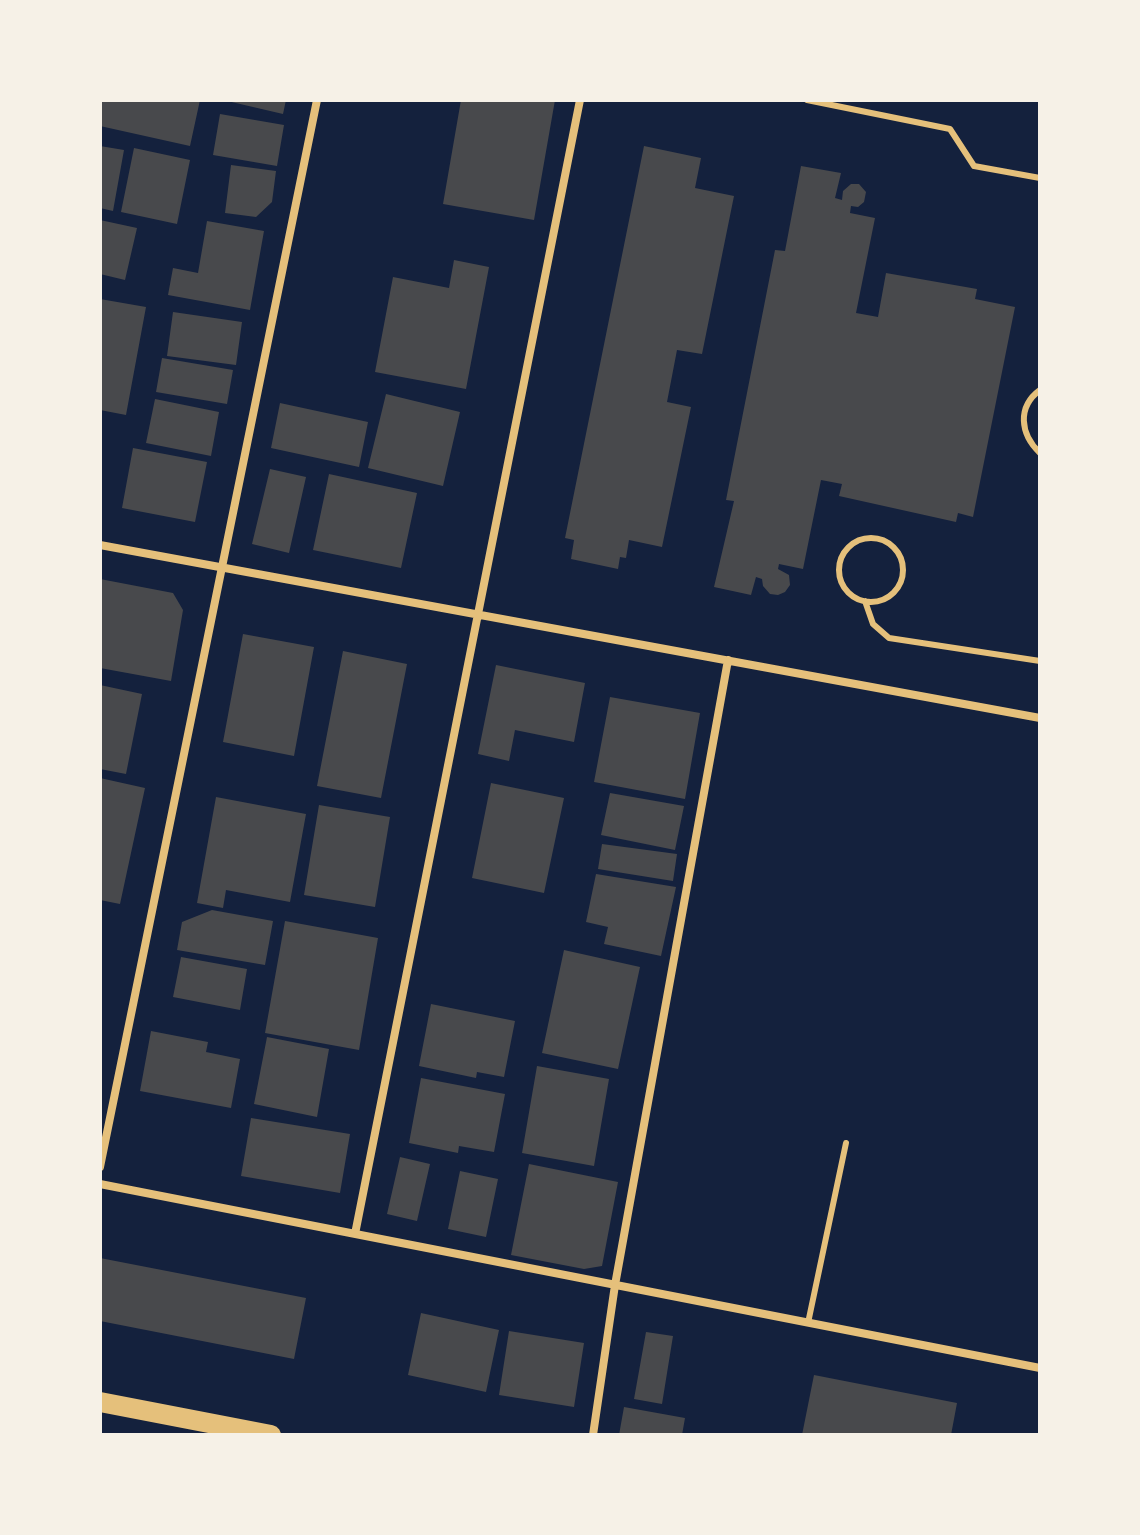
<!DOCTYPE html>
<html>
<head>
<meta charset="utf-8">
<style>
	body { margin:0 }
	#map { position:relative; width:1140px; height:1535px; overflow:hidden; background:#14213d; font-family:Cabin,sans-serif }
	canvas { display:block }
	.frame { position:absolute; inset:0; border:102px solid #f6f1e7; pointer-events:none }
</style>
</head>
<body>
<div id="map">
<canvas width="1140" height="1535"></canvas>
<div class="frame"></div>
</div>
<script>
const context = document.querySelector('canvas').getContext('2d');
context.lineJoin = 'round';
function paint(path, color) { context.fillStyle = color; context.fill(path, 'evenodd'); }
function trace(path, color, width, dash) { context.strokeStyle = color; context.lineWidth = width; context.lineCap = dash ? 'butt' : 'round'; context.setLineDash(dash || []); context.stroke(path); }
paint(new Path2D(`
	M100 100H200L190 146 100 126Z
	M223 100H286L283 114Z
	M461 100H555L534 220 443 204Z
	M220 114 284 125 277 166 213 155Z
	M100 146 124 150 113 211 100 208Z
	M644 146 701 158 695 188 734 196 702 354 677 350 667 402 691 407 662 547 629 540 626 558 620 557 618 569 571 559 574 540 565 538Z
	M134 148 190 160 177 224 121 212Z
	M231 165 276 171 272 202 256 217 225 213Z
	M801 166 841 173 835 198 842 200 843 191 851 184H859L866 192 864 202 858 207 851 206 850 213 875 218 856 313 878 317 886 273 977 289 975 299 1015 307 973 517 958 513 956 522 839 496 842 484 821 480 803 569 779 564 778 569 789 575 790 585 785 592 778 595 770 594 763 586 762 579 756 577 751 595 714 587 734 501 726 500 775 250 785 251Z
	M100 220 137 228 125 280 100 274Z
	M207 221 264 231 250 310 168 295 173 268 198 273Z
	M454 260 489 267 466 389 375 372 393 277 449 288Z
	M100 299 146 307 126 415 100 410Z
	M173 312 242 322 236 365 167 356Z
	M162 358 233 370 227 404 156 392Z
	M386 394 460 412 443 486 368 468Z
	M155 399 219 412 211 456 146 443Z
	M280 403 368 422 359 467 271 448Z
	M133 448 207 462 195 522 122 508Z
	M270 469 306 477 289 553 252 544Z
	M329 474 417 493 401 568 313 550Z
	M100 579 173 593 183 610 171 681 100 668Z
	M243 634 314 647 294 756 223 742Z
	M343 651 407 664 381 798 317 786Z
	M496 665 585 683 574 742 515 730 509 761 478 754Z
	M100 685 142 694 126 774 100 769Z
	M610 697 700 713 685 799 594 782Z
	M100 778 145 788 120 904 100 900Z
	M491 783 564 798 544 893 472 878Z
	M610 793 684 806 675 850 601 835Z
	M216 797 306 814 290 902 226 890 223 908 197 903Z
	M319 805 390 817 375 907 304 895Z
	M602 844 677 854 673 881 598 869Z
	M596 874 676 887 661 956 604 944 608 927 586 922Z
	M212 910 273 921 265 965 177 950 182 922Z
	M285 921 378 938 359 1050 265 1033Z
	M564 950 640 967 618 1069 542 1053Z
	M181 957 247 969 240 1010 173 997Z
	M431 1004 515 1021 504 1077 477 1072 476 1078 419 1066Z
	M151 1031 208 1042 206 1052 240 1059 231 1108 140 1091Z
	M267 1037 329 1049 317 1117 254 1104Z
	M537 1066 609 1079 594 1166 522 1153Z
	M421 1078 505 1094 494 1152 459 1146 458 1153 409 1143Z
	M251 1118 350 1134 340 1193 241 1176Z
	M400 1157 430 1164 417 1221 387 1214Z
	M529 1164 618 1182 602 1266 584 1269 511 1255Z
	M460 1171 498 1179 486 1237 448 1229Z
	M100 1258 306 1298 294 1359 100 1321Z
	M421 1313 499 1330 486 1392 408 1375Z
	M509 1331 584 1343 574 1407 499 1395Z
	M646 1332 673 1336 662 1404 634 1399Z
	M814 1375 957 1403 951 1435H802Z
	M624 1407 685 1418 682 1435H619Z`), '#48494c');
trace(new Path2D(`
	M807 100 950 129 974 166 1040 178
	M1040 390C1017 407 1020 434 1040 453
	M839 570a32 32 0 1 1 64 0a32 32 0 1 1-64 0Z
	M865 601 873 624 889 638 1040 661
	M808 1323 846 1143`), '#e5c07b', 6);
trace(new Path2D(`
	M100 545 1040 718
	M100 1167 317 100
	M100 1184 1040 1368
	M355 1234 580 100
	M593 1435 615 1285 728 660`), '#e5c07b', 8);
trace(new Path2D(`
	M100 1402 271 1435`), '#e5c07b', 20);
</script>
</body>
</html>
